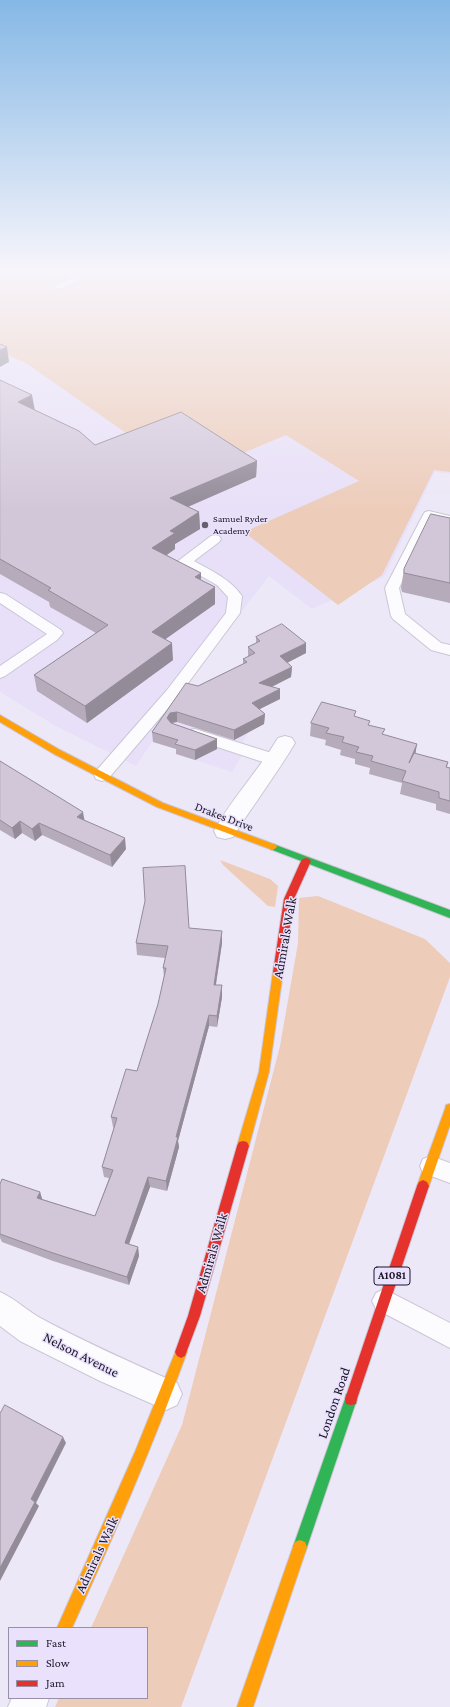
<!DOCTYPE html>
<html>
<head>
<meta charset="utf-8">
<style>
	body { margin:0 }
	#map { position:relative; width:450px; height:1707px; overflow:hidden; background:#ede8f7; font-family:"Crimson Pro",serif }
	canvas { display:block }
	.legend { position:absolute; left:8px; top:1627px; width:140px; height:72px; box-sizing:border-box; background:#eae2fd; border:1px solid #9790a7; margin:0; padding:5px 7px; list-style:none; font-size:12px; color:#1b1626 }
	.legend li { display:flex; align-items:center; gap:8px; height:20px }
	.legend b { width:20px; border:1px solid #9790a7 }
</style>
</head>
<body>
<div id="map">
<canvas width="450" height="1707"></canvas>
<ul class="legend">
<li><b style="height:5px;background:#30b455"></b>Fast</li>
<li><b style="height:5px;background:#ff9f0a"></b>Slow</li>
<li><b style="height:5px;background:#e5322d"></b>Jam</li>
</ul>
</div>
<script>
const context = document.querySelector('canvas').getContext('2d');
context.lineJoin = 'round';
function paint(path, color) { context.fillStyle = color; context.fill(path, 'evenodd'); }
function trace(path, color, width, dash) { context.strokeStyle = color; context.lineWidth = width; context.lineCap = dash ? 'butt' : 'round'; context.setLineDash(dash || []); context.stroke(path); }
function write(font, color, halo, rows, align = 'center') {
  context.font = font + ' "Crimson Pro",serif'; context.lineWidth = 3; context.setLineDash([]); context.textBaseline = 'middle'; context.strokeStyle = halo; context.fillStyle = color; for (const [text, x, y, turn = 0] of rows) {
    context.save(); context.translate(x, y); context.rotate((+turn || 0) * Math.PI / 180); context.textAlign = isNaN(turn) ? turn : align; if (halo) context.strokeText(text, 0, 0); context.fillText(text, 0, 0); context.restore();
  }
}
paint(new Path2D(`
	M0 271H450V474L435 472 384 577 312 609 269 576 181 691 250 731 244 740 241 757 232 772 176 754 178 750 153 742 167 720 136 766 56 726 0 692Z`), '#e8e0f8');
paint(new Path2D(`
	M0 271H450V472L434 470 382 575 338 605 244 532 359 481 286 435 229 459 136 440 26 363 0 352Z
	M220 860 270 879 278 886 275 907 268 906 223 865Z
	M318 896 425 939 450 963V977L181 1707H55L59 1698H147V1628H91L182 1425 280 1046 298 943 299 898Z`), '#edccba');
const lane = new Path2D(`
	M85 271H97L63 288H57L55 286Z
	M429 511 450 516V524L433 520 399 588 405 614 441 643 450 645V655L431 650 393 619 391 616 385 588 423 515 425 512Z
	M215 535 219 536 221 539 219 542 194 561C212 571 230 579 242 596L240 613 177 698 108 779 102 781 96 779 94 775 96 771 167 690 226 613 228 597 217 585 180 564 178 561 211 536Z
	M0 593 5 594 61 630 63 633 57 640 5 676 0 678V666L47 634 0 603Z
	M195 729 281 756 283 760 281 764 275 766 190 738 187 734 190 730Z
	M431 1156 450 1163V1183L423 1173 420 1166 423 1159Z
	M384 1289 450 1323V1348L376 1309 372 1301 376 1293Z`);
const street = new Path2D(`
	M285 736 292 738 295 743C276 775 253 805 233 837L225 839 217 837 214 831C232 798 259 770 278 738Z
	M0 1292C16 1299 28 1312 44 1320 87 1343 132 1363 177 1383L182 1394 177 1405 166 1410 100 1381 20 1341 0 1326Z
	M12 1698H49L46 1707H8Z`);
const fast = new Path2D(`
	M273 844 450 910V918L270 849 269 847 270 845Z
	M351 1393 356 1394 357 1399 307 1547 305 1552 300 1554 295 1552 293 1547 345 1399 346 1394Z`);
const slow = new Path2D(`
	M0 715 60 750 163 803 276 845 277 847 273 850 270 849 157 807 54 754 0 722Z
	M278 968 281 969 283 972 269 1072 249 1146 247 1150 243 1151 239 1150 237 1146 259 1072 273 972 275 969Z
	M450 1104V1125L429 1186 427 1190 423 1192 419 1190 417 1186 445 1109 446 1105Z
	M181 1346 185 1348 187 1352C153 1446 113 1537 72 1628H57L135 1452 177 1348Z
	M300 1540 305 1542 307 1547 253 1707H237L293 1547 295 1542Z`);
const jam = new Path2D(`
	M306 858 309 859 311 861 294 899 283 972 281 975 278 976 275 975 273 972 284 899 301 861 303 859Z
	M243 1141 247 1142 249 1146 200 1316 185 1356 181 1358 177 1356 175 1352 188 1316 237 1146 239 1142Z
	M423 1180 427 1182 429 1186 357 1399 356 1404 351 1405 346 1404 345 1399 417 1186 419 1182Z`);
trace(lane, '#cbc6d5', 2);
trace(street, '#cbc6d5', 2);
trace(fast, '#cbc6d5', 2);
trace(slow, '#cbc6d5', 2);
trace(jam, '#cbc6d5', 2);
paint(lane, '#fcfcfe');
paint(street, '#fcfcfe');
paint(fast, '#30b455');
paint(slow, '#ff9f0a');
paint(jam, '#e5322d');
paint(new Path2D(`
	M0 380 34 410 95 445 257 461 256 477 188 507 199 512 200 529 175 544V549L167 555 201 580 215 587V604L165 639 173 660 87 723 37 691 34 675 96 633 50 607 49 602 0 574Z
	M450 518V603L402 592 401 588 404 569Z
	M256 637 306 653 287 663 292 667 291 677 272 687 280 689V699L259 709 265 714 264 724 234 740 177 722 171 723 217 739V749L195 760 176 754V749L153 742 152 732 198 686 243 664V659L248 657V647L256 643Z
	M356 717 384 735 417 744 415 754 448 762 447 767 450 768V814L436 810V804L400 794 402 783 369 774 370 768 355 764V759L340 755 341 750 325 745 326 740 310 736 311 723Z
	M0 761 126 849 112 867 42 835 35 841 22 833 15 839 0 830Z
	M189 928 222 943 216 985H222V997L217 1027 209 1026 178 1141 179 1147 167 1191 150 1187 129 1244 138 1247 139 1256 129 1285 53 1261 2 1242 0 1238V1184L40 1192 42 1199 95 1216 109 1178 104 1177 102 1167 114 1128 113 1127 111 1117 137 1071 158 1004 164 977 163 968 165 958 137 955 136 943Z`), '#b5abbb');
paint(new Path2D(`
	M7 347 9 362 0 367V350Z
	M32 395 35 411 18 402Z
	M257 461 256 477 171 514 170 498Z
	M199 512 200 529 175 544V549L153 564 152 548 170 531Z
	M201 573V589L195 577Z
	M215 587V604L153 648 152 632Z
	M172 643 173 660 87 723 85 706Z
	M306 643V653L279 667 280 656Z
	M292 667 291 677 259 693V683Z
	M280 689V699L252 713V703Z
	M177 712V722L171 723 167 718 170 713Z
	M265 714 264 724 234 740V730Z
	M217 739V749L195 760V750Z
	M417 744 415 756 409 763Z
	M83 812 85 823 77 817Z
	M20 821 22 833 15 839 12 828Z
	M39 823 42 835 35 841 32 829Z
	M125 838 126 849 112 867 110 855Z
	M222 931V943L214 996V985Z
	M222 985V997L217 1027V1016Z
	M209 1015V1026L178 1141 179 1147 167 1191 166 1181 176 1137Z
	M148 1177 150 1187 126 1252 125 1243Z
	M40 1192 43 1202 37 1198Z
	M138 1247 139 1256 129 1285 127 1277Z
	M63 1437 66 1443 36 1503 39 1506 0 1581V1568L31 1499Z`), '#938b98');
const building = new Path2D(`
	M0 344 7 347 0 350Z
	M0 380 32 395 18 402 79 431 95 445 181 412 257 461 170 498 199 512 170 531 175 533 152 548 201 573 195 577 215 587 152 632 172 643 85 706 34 675 108 625 48 590 51 588 0 559Z
	M431 514 450 518V583L404 573V569Z
	M282 624 306 643 280 656 292 667 259 683 280 689 252 703 265 714 234 730 177 712 170 713 167 718 171 723 217 739 195 750 175 744 178 740 152 732 186 683 198 686 247 662 243 659 255 653 248 647 260 641 256 637Z
	M322 702 356 711 354 716 370 721 368 725 385 729 382 734 417 744 409 763 414 753 448 762 446 767 450 768V801L439 798V792L402 781 406 771 371 761 373 756 356 752 359 747 342 742 344 737 326 733 329 728 311 723Z
	M0 761 83 812 77 817 125 838 110 855 39 823 32 829 20 821 12 828 0 820Z
	M185 866 189 928 222 931 214 985H222L217 1016 209 1015 176 1137H178L166 1181 148 1177 125 1243 138 1247 127 1277 50 1252 0 1234V1184L2 1179 40 1192 37 1198 95 1216 113 1170 102 1167 117 1118 111 1117 126 1069 137 1071 158 1004 166 968H163L168 946 136 943 145 901 143 868Z
	M5 1405 63 1437 31 1499 35 1502 0 1568V1414Z`);
paint(building, '#d2c7d9');
trace(building, '#938b98', 1);
const sky = context.createLinearGradient(0, 0, 0, 510);
sky.addColorStop(0, '#85b8e5');
sky.addColorStop(0.53, '#f7f5fb');
sky.addColorStop(1, '#f7f5fb00');
context.fillStyle = sky;
context.fillRect(0, 0, 450, 510);
for (const [x, y, r, color] of [
	[205,525,4,"#64606f"]
]) { const dot = new Path2D(); dot.arc(x, y, r, 0, 2 * Math.PI); context.fillStyle = color; context.fill(dot); trace(dot, '#eae2fd', 1.5); }
write('10px', '#1b1626', '#eae2fd', [
	["Samuel Ryder",213,519],
	["Academy",213,531]
], 'left');
for (const [x, y, w] of [
	[392,1276,36]
]) { const box = new Path2D(); box.roundRect(x - w / 2, y - 9, w, 18, 3); context.fillStyle = '#eae2fd'; context.fill(box); trace(box, '#1b1626', 1); }
write('bold 11px', '#1b1626', null, [
	["A1081",392,1276]
]);
write('12px', '#1b1626', '#eae2fd', [
	["Drakes Drive",224,817,21]
]);
write('14px', '#1b1626', '#eae2fd', [
	["Admirals Walk",285,938,-80],
	["Admirals Walk",212,1253,-74],
	["Nelson Avenue",81,1355,27],
	["London Road",334,1403,-71],
	["Admirals Walk",97,1555,-65]
]);
</script>
</body>
</html>
